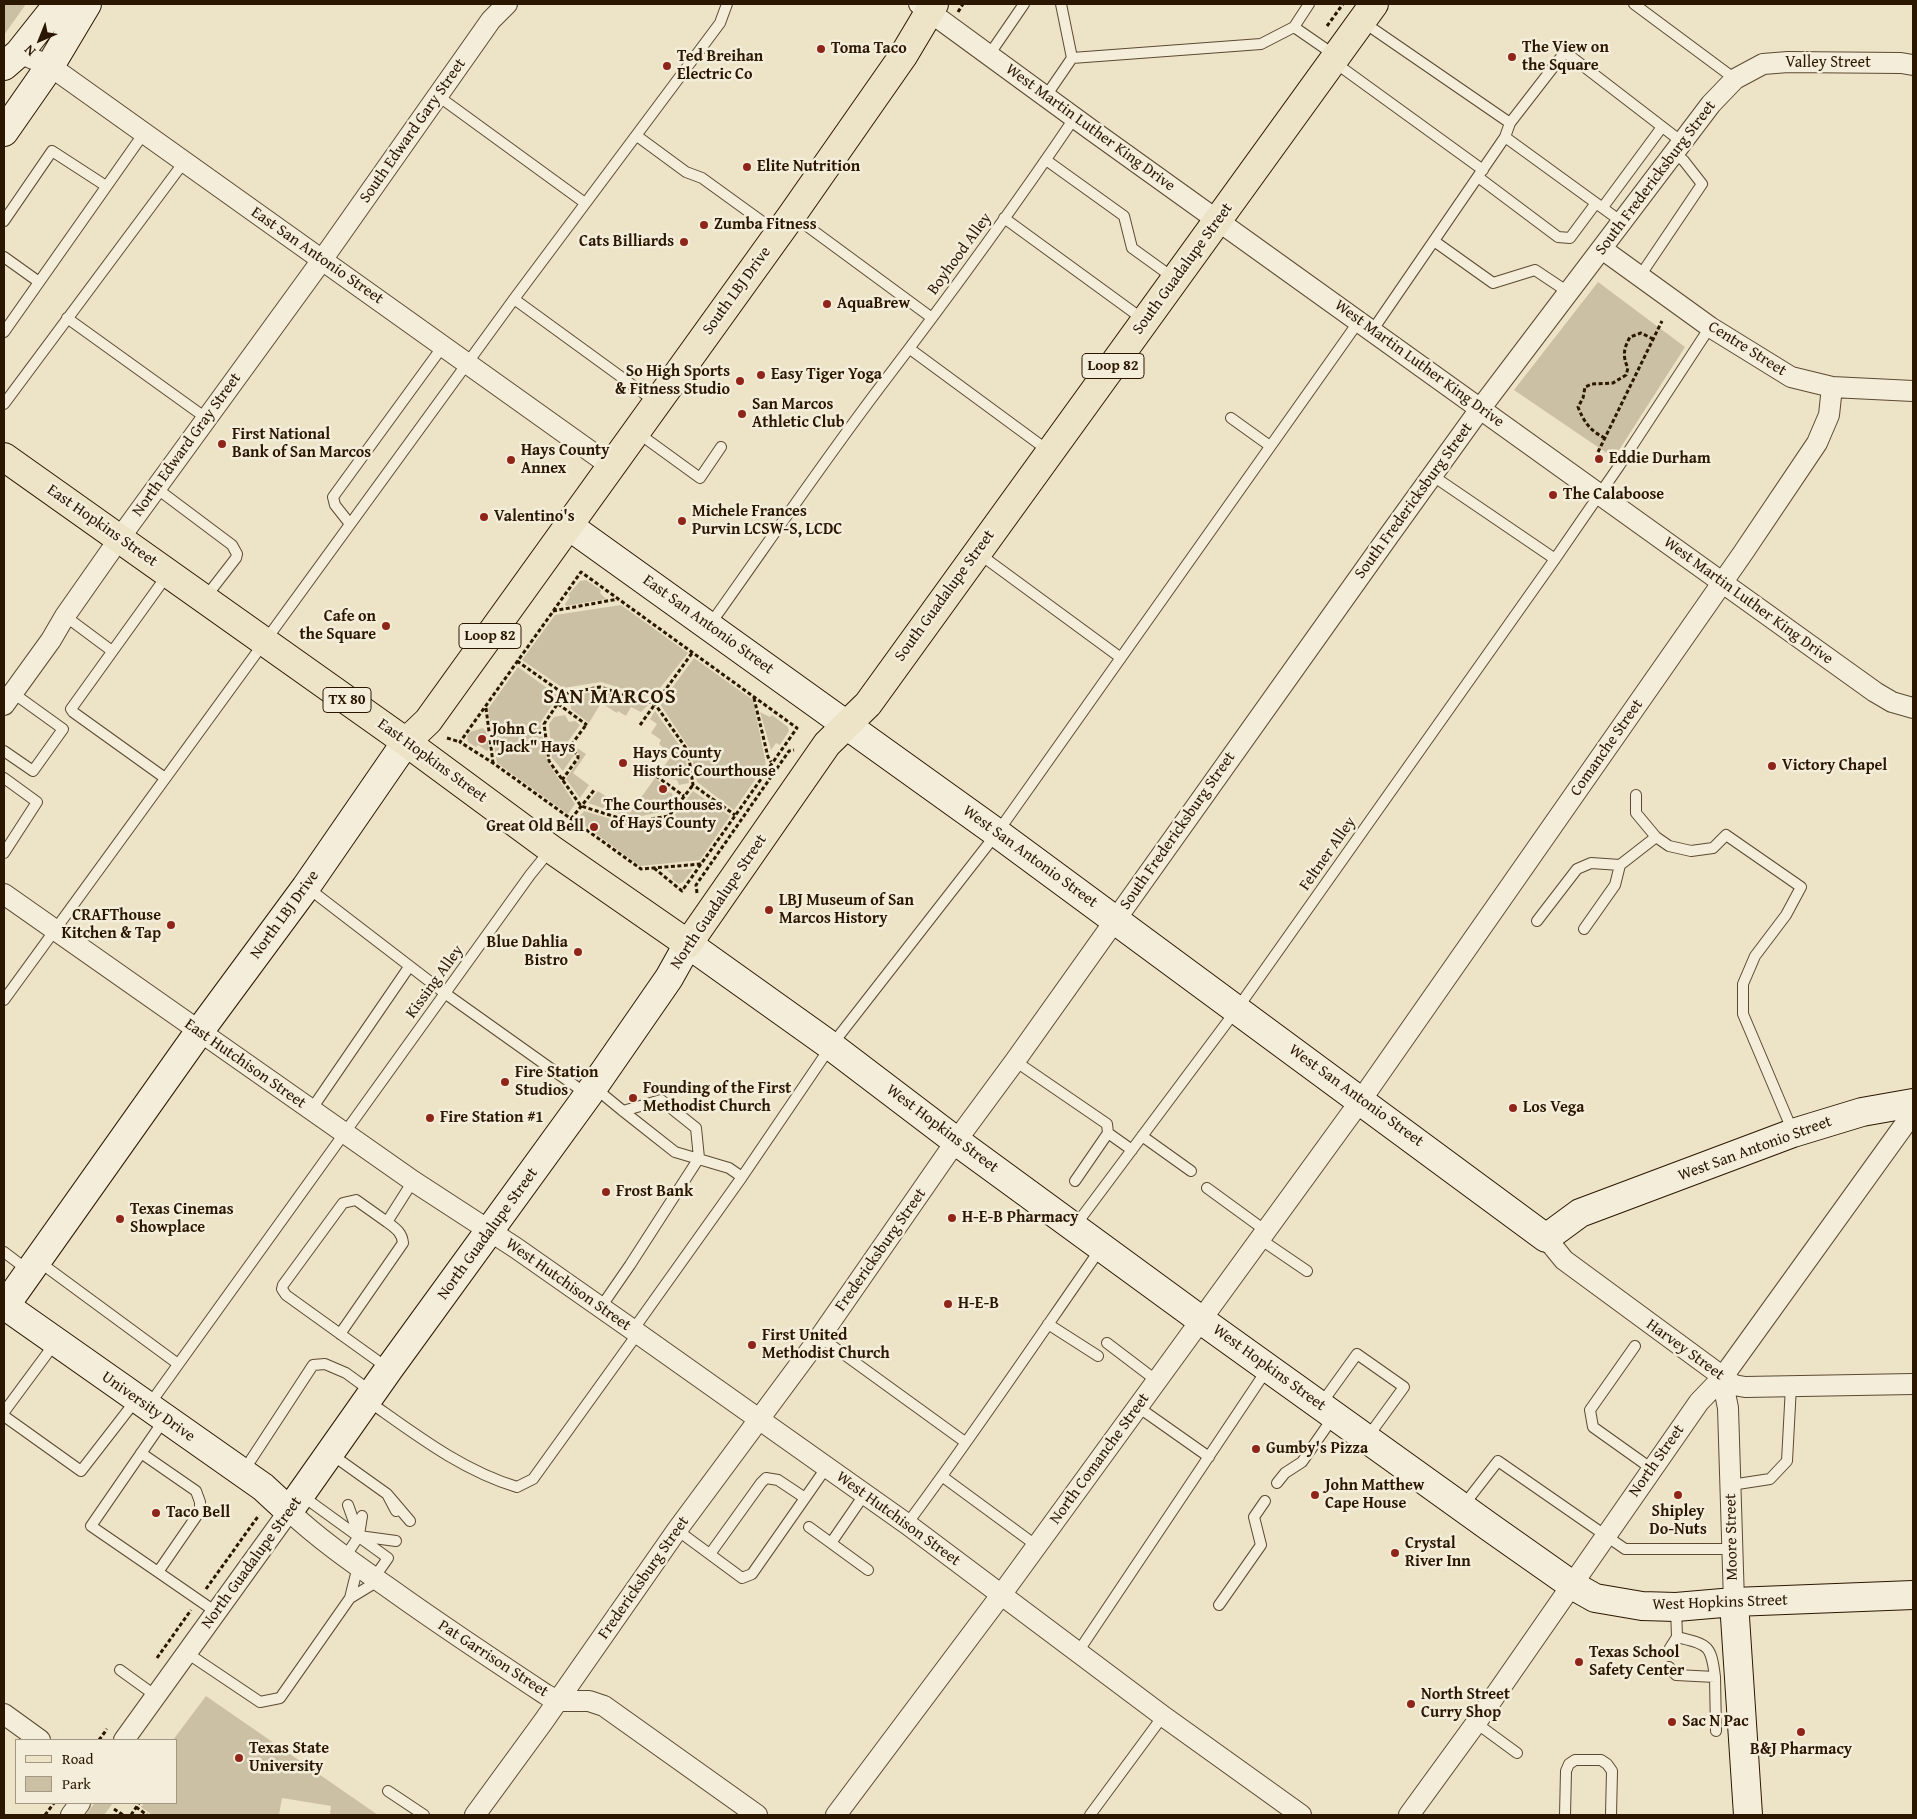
<!DOCTYPE html>
<html>
<head>
<meta charset="utf-8">
<style>
	body { margin:0 }
	#map { position:relative; width:1917px; height:1819px; overflow:hidden; background:#ede3c6; font-family:"Gentium Book Plus",serif }
	canvas { display:block }
	.frame { position:absolute; inset:0; border:5px solid #2b1700; pointer-events:none }
	.legend { position:absolute; left:15px; top:1739px; width:162px; height:65px; box-sizing:border-box; background:#f3edda; border:1px solid #a39783; margin:0; padding:6px 9px; list-style:none; font-size:15px; color:#2b1700 }
	.legend li { display:flex; align-items:center; gap:10px; height:25px }
	.legend b { width:25px; border:1px solid #a39783 }
	.north { position:absolute; left:15px; top:15px; width:50px; height:50px; -webkit-text-stroke:4px #f3edda; paint-order:stroke; rotate:224deg; font-size:14px; font-weight:700; line-height:20px; text-align:center; color:#2b1700 }
	.north::after { content:''; display:block; margin:auto; width:18px; height:22px; background:#2b1700; clip-path:polygon(50% 0,100% 100%,50% 72%,0 100%) }
</style>
</head>
<body>
<div id="map">
<canvas width="1917" height="1819"></canvas>
<div class="frame"></div>
<ul class="legend">
<li><b style="height:6px;background:#ede3c6"></b>Road</li>
<li><b style="height:14px;background:#ccc0a4"></b>Park</li>
</ul>
<div class="north">N</div>
</div>
<script>
const context = document.querySelector('canvas').getContext('2d');
context.lineJoin = 'round';
function paint(path, color) { context.fillStyle = color; context.fill(path, 'evenodd'); }
function trace(path, color, width, dash) { context.strokeStyle = color; context.lineWidth = width; context.lineCap = dash ? 'butt' : 'round'; context.setLineDash(dash || []); context.stroke(path); }
function write(font, color, halo, rows, align = 'center') {
  context.font = font + ' "Gentium Book Plus",serif'; context.lineWidth = 5; context.setLineDash([]); context.textBaseline = 'middle'; context.strokeStyle = halo; context.fillStyle = color; for (const [text, x, y, turn = 0] of rows) {
    context.save(); context.translate(x, y); context.rotate((+turn || 0) * Math.PI / 180); context.textAlign = isNaN(turn) ? turn : align; if (halo) context.strokeText(text, 0, 0); context.fillText(text, 0, 0); context.restore();
  }
}
paint(new Path2D(`
	M4 4H26L4 35Z
	M1598 282 1685 347 1614 458 1514 390Z
	M586 580 601 590 600 593 606 599 566 606 565 604 570 597 568 595 580 581Z
	M621 605 688 653 652 698 601 682 563 688 522 660 555 615Z
	M694 658 753 700 766 764 734 810 697 782 691 751 660 704Z
	M518 667 558 696 540 723 547 761 575 804 568 814 497 763 488 709Z
	M600 690 648 705 641 712 631 707 626 716 618 711 617 713 601 703 589 723 571 709 570 697Z
	M655 711 685 753 689 783 679 785 677 780 670 779 660 772 672 755 659 744 661 740 651 733 657 724 650 719Z
	M760 712 770 717 772 715 788 727 789 731 780 745 776 743 771 750Z
	M565 715 569 722 575 721 580 725 564 747 574 755 563 771 552 758 549 724 554 717Z
	M483 728 486 732 489 748 487 751 478 745 476 747 468 742 467 736 470 732Z
	M574 746 586 754 573 773 589 785 580 798 566 779 580 758 579 754 572 749Z
	M655 778 663 785 667 792 672 793 674 802 666 811 632 818 588 803 598 791 630 813Z
	M693 791 730 816 700 860 640 866 577 820 584 811 631 825 671 820Z
	M693 869 683 882 679 884 672 879 673 876 667 870Z
	M206 1696 378 1815H330L331 1806 282 1798 279 1815H152L141 1807 144 1803H176V1740H173Z
	M95 1803H113L104 1815H85Z`), '#ccc0a4');
const lane = new Path2D(`
	M1061 4 1072 58 1261 44 1294 27 1336 56
	M1634 4 1735 79
	M1363 22 1510 123
	M1294 27 1309 4
	M989 55 1024 4
	M1334 62 1483 170
	M438 96 585 203
	M1046 96 1072 58
	M637 136 686 172 702 178 778 233
	M1505 137 1510 123 1565 52 1682 142
	M1046 160 1124 216 1132 248 1175 279
	M1478 177 1558 237 1570 238 1596 203
	M1603 207 1662 127
	M792 215 932 318
	M1004 218 1144 320
	M4 221 52 151 106 186
	M1434 241 1493 283 1535 270 1568 292
	M4 257 39 282
	M1640 276 1702 184 1684 161 1674 152
	M514 299 657 403
	M67 318 206 418
	M1372 331 1505 137 1622 222
	M4 332 144 133
	M910 349 1050 452
	M4 404 184 162
	M1231 418 1270 446
	M638 433 700 478 721 447
	M1433 476 1555 559
	M156 488 232 545 237 554 236 558 205 598
	M350 524 335 505 333 497 443 346
	M978 553 1121 658
	M65 616 112 651
	M709 626C766 546 821 465 880 387 947 299 1013 209 1075 117
	M4 751 33 771 63 729 13 693
	M4 778 37 802 4 853
	M165 778 73 712 71 709 168 574
	M1636 795V813L1656 837 1669 846 1691 851 1713 848 1726 835 1801 887 1786 915 1755 956 1743 984V1014L1793 1132
	M308 888 446 994 588 1095
	M1537 921 1577 869 1591 863 1620 865 1656 837
	M1584 929 1615 885 1620 865
	M4 1000 514 299 720 23 727 4
	M1015 1061 1107 1124 1108 1133 1075 1181
	M595 1088 623 1111 675 1152 729 1168 742 1177
	M311 1110 409 967
	M1108 1133 1132 1150
	M1142 1136 1191 1171
	M1207 1188 1266 1231
	M1075 1226 1237 1009 1555 559 1619 466 1710 327
	M1260 1239 1307 1271
	M4 1252 29 1271
	M38 1261 178 1364
	M601 1307 630 1265 699 1158 696 1128 661 1100 623 1111
	M1048 1324 1098 1356
	M633 1330 742 1177 831 1046 997 833 1359 321
	M340 1334 403 1243C402 1232 395 1228 387 1222
	M820 1337 965 1442
	M1107 1343 1157 1381
	M1635 1346 1590 1410 1593 1427 1652 1469
	M389 1369 286 1295 282 1289 283 1285 343 1203 356 1200 387 1222 413 1181
	M368 1401C415 1434 461 1470 517 1487L533 1479 638 1333
	M1321 1404 1357 1354 1404 1387 1367 1438
	M149 1405 530 875 551 849
	M1138 1407 1209 1457
	M4 1412 55 1343
	M4 1416 81 1471 136 1400
	M141 1453 196 1491 200 1502V1511L158 1572 91 1526 164 1420
	M331 1454 387 1494
	M243 1472 313 1365 325 1364 346 1373 372 1392
	M943 1477 1037 1546
	M1277 1483 1285 1473 1302 1462 1334 1416
	M1731 1485 1770 1479 1787 1461 1791 1386
	M301 1495 388 1558 374 1578
	M864 1495 831 1543 868 1570
	M348 1505 359 1536
	M1463 1506 1498 1461 1625 1549H1732
	M396 1511 387 1494 410 1521
	M907 1524C974 1434 1037 1340 1101 1248
	M809 1527 831 1543
	M677 1530 742 1578 752 1574 826 1468
	M359 1535 362 1516
	M710 1554 761 1483 766 1478 778 1480 805 1498
	M345 1557 359 1536 396 1541
	M358 1566 350 1598 378 1581
	M158 1572 216 1612
	M1219 1605 1261 1545 1254 1517 1265 1501
	M1677 1637C1708 1645 1711 1644 1715 1677
	M1670 1648 1677 1637 1676 1608
	M1078 1652 1268 1368
	M187 1653 260 1702 280 1698 350 1598
	M1669 1667 1676 1675 1715 1677 1716 1731
	M120 1670 156 1696
	M1476 1723 1517 1753
	M388 1791 424 1815
	M1090 1815 1163 1716
	M1565 1815 1566 1771 1569 1764 1575 1760H1601L1607 1764 1612 1771 1611 1815`);
const street = new Path2D(`
	M919 4 1090 129 1875 692 1892 702 1913 708
	M19 53 50 66 611 466
	M1602 249 1710 327 1791 377 1832 387 1913 391
	M4 705 51 640 65 616 119 539 322 260 491 20 507 4
	M4 894 413 1181 516 1248 633 1330 907 1524 1163 1716 1301 1815
	M1546 1238 1564 1260 1734 1385 1745 1387 1913 1384
	M1722 1378 1728 1408 1734 1602
	M4 1714 40 1740
	M124 1740 289 1511C322 1542 359 1567 396 1593 445 1628 495 1661 545 1694L557 1701H589L604 1706 757 1815
	M71 1815 80 1803
	M475 1815 543 1722 677 1530 820 1337 956 1141 1015 1061 1390 534 1480 409 1711 104 1735 79 1763 64 1788 62 1901 63 1913 65
	M836 1815 1001 1595 1361 1100 1743 553 1817 443 1829 415 1832 387
	M1409 1815 1476 1723 1699 1402 1722 1378 1913 1113`);
const secondary = new Path2D(`
	M4 66 19 53 58 4
	M4 132 50 66 87 4
	M569 526 997 833 1546 1238 1580 1213 1793 1133 1862 1112 1913 1103
	M4 1305 263 1487 289 1511 389 1369 588 1095 669 978 688 944 831 1046 956 1141 1201 1320 1491 1528 1572 1585 1595 1598 1642 1606 1676 1607 1734 1602 1913 1595
	M5 1306 199 1032 306 887 406 742
	M1734 1602 1748 1815`);
const primary = new Path2D(`
	M4 457 406 742 551 849 688 944 827 744 868 704 1374 4
	M406 742 428 721 792 215 903 56 934 4`);
trace(lane, '#5c4a32', 12);
trace(street, '#5c4a32', 22);
trace(secondary, '#2b1700', 30);
trace(primary, '#2b1700', 30);
trace(new Path2D(`
	M958 12 963 4
	M1327 26 1343 4
	M1605 438C1590 431 1584 422 1578 407L1583 398 1585 387 1592 384 1613 383 1626 375 1628 368C1622 356 1624 348 1630 337L1641 333 1653 339
	M1598 452 1662 321
	M553 611 618 599
	M517 661 564 694 600 687 655 704 688 751 693 785 735 815
	M564 694 544 724 549 761 581 806 632 822 669 816 693 785
	M754 698 768 757 771 762
	M558 704 587 725
	M486 708 493 763
	M640 725 692 653
	M447 738 460 742
	M656 776 684 796
	M562 780 578 758V755L569 748 586 725
	M571 819 595 789
	M654 868 682 891 797 728 581 572 460 742 493 763 641 869 701 864
	M697 893 696 885 789 751 794 750
	M206 1589 259 1515
	M157 1658 191 1610
	M99 1740 107 1729
	M136 1807 147 1815
	M114 1809 123 1815
	M45 1815 54 1803
	M131 1815 139 1803`), '#2b1700', 3, [4, 2.5]);
trace(lane, '#f3edda', 10);
trace(street, '#f3edda', 20);
trace(secondary, '#f3edda', 28);
trace(primary, '#ede3c6', 28);
for (const [x, y, r, color] of [
	[821,49,5,"#8f2418"],
	[1512,57,5,"#8f2418"],
	[667,66,5,"#8f2418"],
	[747,167,5,"#8f2418"],
	[704,225,5,"#8f2418"],
	[684,242,5,"#8f2418"],
	[827,304,5,"#8f2418"],
	[761,375,5,"#8f2418"],
	[740,381,5,"#8f2418"],
	[742,414,5,"#8f2418"],
	[222,444,5,"#8f2418"],
	[1599,459,5,"#8f2418"],
	[511,460,5,"#8f2418"],
	[1553,495,5,"#8f2418"],
	[484,517,5,"#8f2418"],
	[682,521,5,"#8f2418"],
	[386,626,5,"#8f2418"],
	[482,739,5,"#8f2418"],
	[623,763,5,"#8f2418"],
	[1772,766,5,"#8f2418"],
	[663,789,5,"#8f2418"],
	[594,827,5,"#8f2418"],
	[769,910,5,"#8f2418"],
	[171,925,5,"#8f2418"],
	[578,952,5,"#8f2418"],
	[505,1082,5,"#8f2418"],
	[633,1098,5,"#8f2418"],
	[1513,1108,5,"#8f2418"],
	[430,1118,5,"#8f2418"],
	[606,1192,5,"#8f2418"],
	[952,1218,5,"#8f2418"],
	[120,1219,5,"#8f2418"],
	[948,1304,5,"#8f2418"],
	[752,1345,5,"#8f2418"],
	[1256,1449,5,"#8f2418"],
	[1315,1495,5,"#8f2418"],
	[1678,1495,5,"#8f2418"],
	[156,1513,5,"#8f2418"],
	[1395,1553,5,"#8f2418"],
	[1579,1662,5,"#8f2418"],
	[1411,1704,5,"#8f2418"],
	[1672,1722,5,"#8f2418"],
	[1801,1732,5,"#8f2418"],
	[239,1758,5,"#8f2418"]
]) { const dot = new Path2D(); dot.arc(x, y, r, 0, 2 * Math.PI); context.fillStyle = color; context.fill(dot); trace(dot, '#f3edda', 2); }
for (const [x, y, w] of [
	[1113,366,62],
	[490,636,62],
	[347,700,48]
]) { const box = new Path2D(); box.roundRect(x - w / 2, y - 12.5, w, 25, 4); context.fillStyle = '#f3edda'; context.fill(box); trace(box, '#2b1700', 1); }
write('bold 15px', '#2b1700', null, [
	["Loop 82",1113,366],
	["Loop 82",490,636],
	["TX 80",347,700]
]);
write('bold 16px', '#2b1700', '#f3edda', [
	["The View on",1522,48],
	["the Square",1522,66],
	["Toma Taco",831,49],
	["Ted Breihan",677,57],
	["Electric Co",677,75],
	["Elite Nutrition",757,167],
	["Zumba Fitness",714,225],
	["Cats Billiards",674,242,"right"],
	["AquaBrew",837,304],
	["So High Sports",730,372,"right"],
	["& Fitness Studio",730,390,"right"],
	["Easy Tiger Yoga",771,375],
	["San Marcos",752,405],
	["Athletic Club",752,423],
	["First National",232,435],
	["Bank of San Marcos",232,453],
	["Hays County",521,451],
	["Annex",521,469],
	["Eddie Durham",1609,459],
	["The Calaboose",1563,495],
	["Michele Frances",692,512],
	["Purvin LCSW-S, LCDC",692,530],
	["Valentino's",494,517],
	["Cafe on",376,617,"right"],
	["the Square",376,635,"right"],
	["John C.",492,730],
	["\"Jack\" Hays",492,748],
	["Hays County",633,754],
	["Historic Courthouse",633,772],
	["Victory Chapel",1782,766],
	["The Courthouses",663,806,"center"],
	["of Hays County",663,824,"center"],
	["Great Old Bell",584,827,"right"],
	["LBJ Museum of San",779,901],
	["Marcos History",779,919],
	["CRAFThouse",161,916,"right"],
	["Kitchen & Tap",161,934,"right"],
	["Blue Dahlia",568,943,"right"],
	["Bistro",568,961,"right"],
	["Fire Station",515,1073],
	["Studios",515,1091],
	["Founding of the First",643,1089],
	["Methodist Church",643,1107],
	["Los Vega",1523,1108],
	["Fire Station #1",440,1118],
	["Frost Bank",616,1192],
	["Texas Cinemas",130,1210],
	["Showplace",130,1228],
	["H-E-B Pharmacy",962,1218],
	["H-E-B",958,1304],
	["First United",762,1336],
	["Methodist Church",762,1354],
	["Gumby's Pizza",1266,1449],
	["John Matthew",1325,1486],
	["Cape House",1325,1504],
	["Shipley",1678,1512,"center"],
	["Do-Nuts",1678,1530,"center"],
	["Taco Bell",166,1513],
	["Crystal",1405,1544],
	["River Inn",1405,1562],
	["Texas School",1589,1653],
	["Safety Center",1589,1671],
	["North Street",1421,1695],
	["Curry Shop",1421,1713],
	["Sac N Pac",1682,1722],
	["Texas State",249,1749],
	["University",249,1767],
	["B&J Pharmacy",1801,1750,"center"]
], 'left');
write('16px', '#2b1700', '#f3edda', [
	["Valley Street",1828,63],
	["West Martin Luther King Drive",1090,128,36],
	["South Edward Gary Street",413,131,-55],
	["South Fredericksburg Street",1656,178,-53],
	["Boyhood Alley",960,254,-54],
	["East San Antonio Street",317,256,35],
	["South Guadalupe Street",1183,269,-54],
	["South LBJ Drive",737,291,-54],
	["Centre Street",1747,349,32],
	["West Martin Luther King Drive",1419,364,36],
	["North Edward Gray Street",187,445,-54],
	["South Fredericksburg Street",1414,501,-54],
	["East Hopkins Street",102,526,35],
	["South Guadalupe Street",945,596,-54],
	["West Martin Luther King Drive",1748,601,36],
	["East San Antonio Street",708,625,36],
	["Comanche Street",1607,748,-55],
	["East Hopkins Street",432,761,36],
	["South Fredericksburg Street",1178,831,-55],
	["Feltner Alley",1328,854,-55],
	["West San Antonio Street",1030,857,36],
	["North Guadalupe Street",719,902,-56],
	["North LBJ Drive",285,915,-54],
	["Kissing Alley",435,982,-54],
	["East Hutchison Street",245,1064,35],
	["West San Antonio Street",1356,1096,36],
	["West Hopkins Street",942,1129,37],
	["West San Antonio Street",1755,1149,-20],
	["North Guadalupe Street",488,1234,-54],
	["Fredericksburg Street",881,1250,-55],
	["West Hutchison Street",568,1285,35],
	["Harvey Street",1685,1350,36],
	["West Hopkins Street",1269,1368,36],
	["University Drive",148,1407,35],
	["North Comanche Street",1100,1459,-54],
	["North Street",1657,1461,-55],
	["West Hutchison Street",898,1519,36],
	["Moore Street",1732,1537,-91],
	["North Guadalupe Street",252,1563,-54],
	["Fredericksburg Street",644,1578,-55],
	["West Hopkins Street",1720,1603,-2],
	["Pat Garrison Street",493,1659,33]
]);
context.letterSpacing = '1px';
write('bold 21px', '#2b1700', '#f3edda', [
	["SAN MARCOS",610,698]
]);
context.letterSpacing = '0px';
</script>
</body>
</html>
